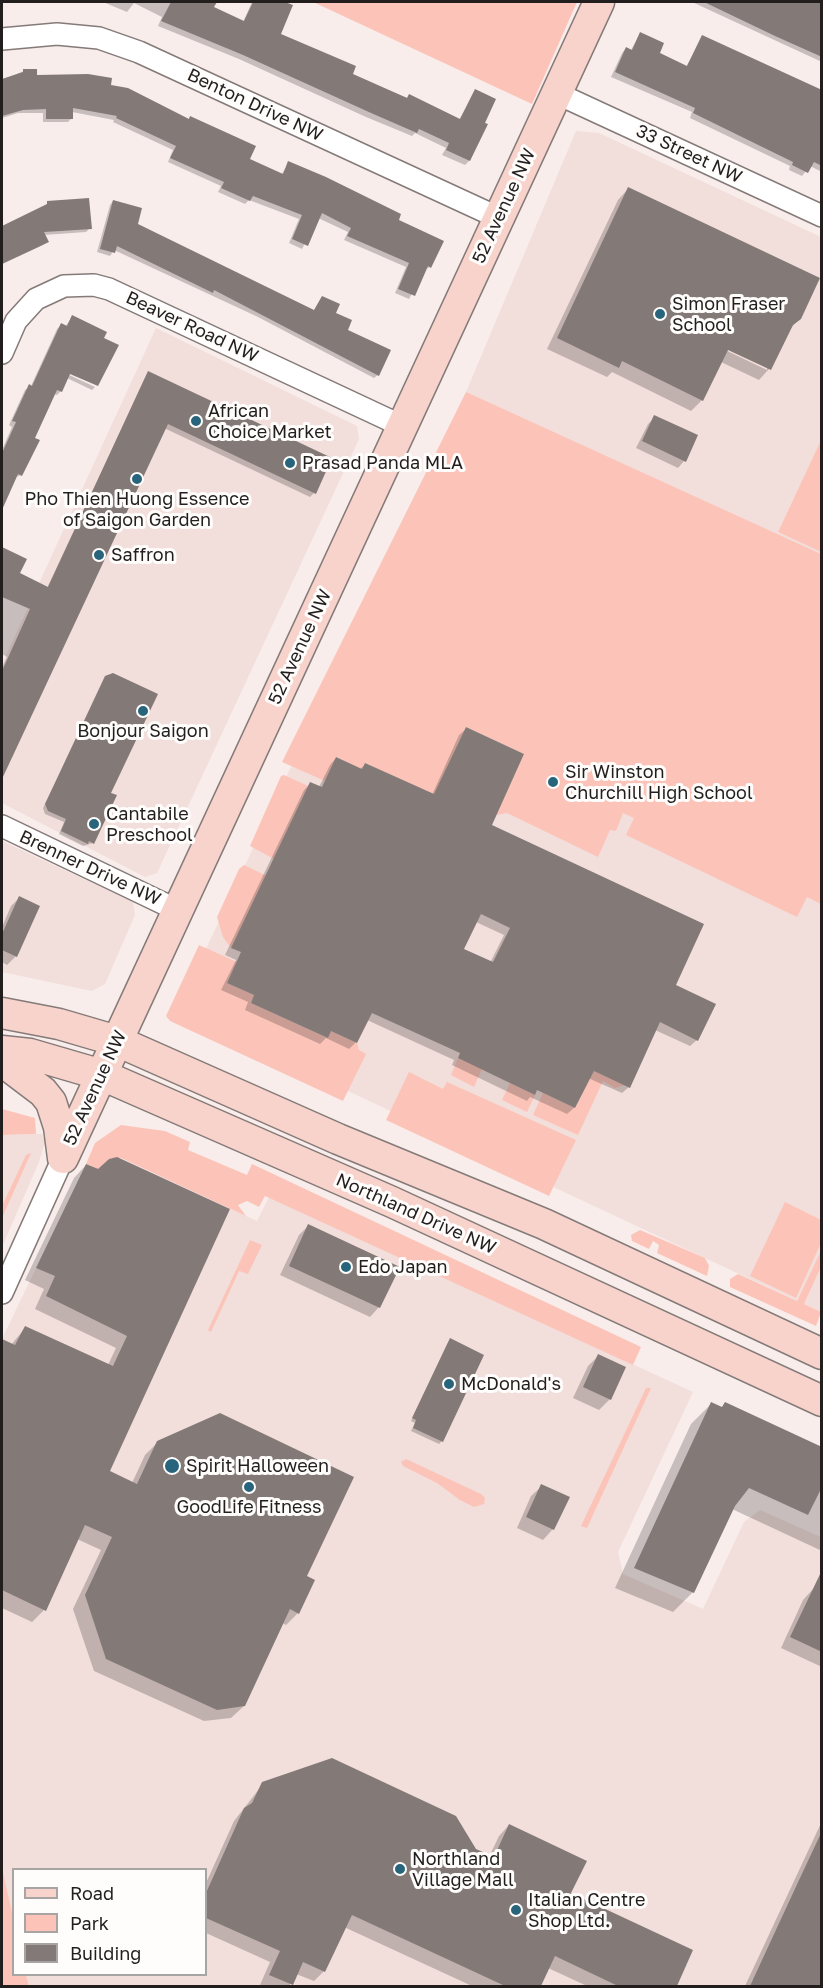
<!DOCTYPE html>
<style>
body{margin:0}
#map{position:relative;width:823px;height:1988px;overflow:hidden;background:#f8edeb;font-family:"Golos Text",sans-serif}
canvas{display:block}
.frame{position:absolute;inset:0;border:3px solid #221e1d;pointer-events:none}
.legend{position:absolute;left:12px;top:1868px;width:195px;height:108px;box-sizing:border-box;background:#fffdfc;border:2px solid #a7a4a3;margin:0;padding:8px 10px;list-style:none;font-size:18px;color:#221e1d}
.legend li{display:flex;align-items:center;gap:12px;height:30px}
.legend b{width:30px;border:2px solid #a7a4a3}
</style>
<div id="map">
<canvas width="823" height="1988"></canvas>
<div class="frame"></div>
<ul class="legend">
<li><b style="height:8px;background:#f8d3cc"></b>Road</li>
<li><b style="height:16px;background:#fcc4b9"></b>Park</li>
<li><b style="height:16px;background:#837a78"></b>Building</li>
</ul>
</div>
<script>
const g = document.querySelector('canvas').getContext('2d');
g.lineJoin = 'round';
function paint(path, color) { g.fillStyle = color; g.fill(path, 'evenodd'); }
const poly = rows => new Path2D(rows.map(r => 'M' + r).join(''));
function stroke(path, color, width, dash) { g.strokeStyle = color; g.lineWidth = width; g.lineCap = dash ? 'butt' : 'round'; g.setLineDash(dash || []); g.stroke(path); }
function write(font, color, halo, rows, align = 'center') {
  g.font = font + ' "Golos Text",sans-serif'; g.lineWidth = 6; g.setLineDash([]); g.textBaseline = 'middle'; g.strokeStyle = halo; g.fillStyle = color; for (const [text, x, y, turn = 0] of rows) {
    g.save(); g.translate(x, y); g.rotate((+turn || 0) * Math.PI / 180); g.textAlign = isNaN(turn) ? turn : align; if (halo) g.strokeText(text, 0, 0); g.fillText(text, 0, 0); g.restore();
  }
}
const built = poly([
 [576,131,599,133,821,237,821,440,778,532,822,552,822,1251,797,1301,177,1011,466,392],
 [156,328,357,426,359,439,157,873,145,877,2,803,2,664],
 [2,841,133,902,135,915,105,984,92,991,2,972],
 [42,1134,45,1142,39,1162,2,1247,2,1135],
 [117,1157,257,1221,269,1197,693,1392,618,1552,623,1574,703,1609,744,1522,760,1510,821,1537,821,1986,29,1986,26,1975,206,1974,206,1870,14,1870,13,1917,2,1867,2,1339,86,1164,98,1170,105,1161],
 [821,1267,821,1312,804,1304]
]);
const green = poly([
 [313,2,577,2,532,104],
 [466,392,821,554,821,904,807,897,797,917,626,835,634,818,623,813,616,831,610,830,598,857,507,813,496,815,524,754,466,727,438,786,444,799,365,763,362,769,336,757,325,781,282,762],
 [821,440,822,552,821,552,778,532],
 [284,775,308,786,274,859,250,846,281,776],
 [244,865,267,876,231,948,223,937,217,917,239,869],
 [199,945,237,962,227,983,254,995,251,1003,328,1038,331,1031,357,1043,359,1050,366,1054,343,1101,170,1021,166,1016],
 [458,1058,482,1069,474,1087,451,1075],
 [594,1071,625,1085,615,1088,603,1081,578,1135,533,1115,543,1093,575,1108],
 [409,1072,443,1089,447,1082,576,1140,549,1196,386,1120],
 [510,1083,535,1095,527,1112,502,1100],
 [2,1109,35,1118,36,1134,2,1135],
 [121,1125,165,1131,190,1142,188,1150,247,1175,252,1164,641,1347,633,1365,265,1196,259,1207,247,1201,238,1205,246,1216,121,1158,109,1159,98,1170,86,1164,95,1143],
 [31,1153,2,1218,2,1206,26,1155],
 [785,1202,821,1220,821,1243,796,1298,750,1276],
 [640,1230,705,1258,709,1266,707,1276,657,1253,659,1245,653,1241,649,1249,632,1241,631,1235],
 [250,1240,262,1245,248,1274,239,1271,211,1332,208,1330],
 [821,1251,821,1267,804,1304,821,1312,816,1326,730,1287,730,1279,738,1274,797,1301],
 [646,1388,651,1388,587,1528,581,1526],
 [406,1459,481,1494,485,1498,484,1504,474,1507,460,1500,437,1483,403,1466,401,1462],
 [2,1867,13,1917,14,1974,26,1975,29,1986,2,1986]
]);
const shadow = poly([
 [103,2,213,2,212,7,243,22,252,2,281,2,291,6,279,35,351,74,459,120,476,91,494,100,469,161,465,165,442,155,446,148,415,133,412,136,366,117,239,59,158,26,162,17,134,3,127,12],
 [692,2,822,2,822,62],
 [640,34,658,54,686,67,703,37,822,92,822,172,810,166,802,176,789,170,790,166,690,118,692,112,611,77,622,53,626,48,631,50],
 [24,71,36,77,109,86,188,120,190,117,248,159,281,175,289,163,397,221,430,267,424,270,409,299,395,293,406,267,344,240,348,232,318,218,302,249,289,243,299,219,249,200,245,204,218,192,221,186,168,162,173,150,113,122,114,120,72,112,72,118,68,122,43,122,43,113,18,113,2,118,2,80],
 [628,189,800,318,789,330,769,369,759,380,721,362,702,400,691,411,612,372,607,377,547,349,618,200],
 [722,345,767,367,767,370,721,348],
 [113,201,136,225,313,311,334,313,378,375,374,378,258,317,114,250,110,256,97,252,110,205],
 [48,203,90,228,86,232,44,235,47,241,43,245,2,264,2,227,44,207],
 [72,317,63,372,95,387,92,390,67,378,61,391,57,395,54,394,33,439,21,475,14,478,2,506,2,450,12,427,9,425,25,390,31,386,57,329,61,325,65,327],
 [148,373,314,493,310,497,164,428,2,776,2,668,7,657,2,654,2,549,25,559,18,574,47,588],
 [655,417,684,461,678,468,636,448,648,424],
 [106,678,109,793,93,843,83,846,59,834,64,822,45,814,43,808],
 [466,729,490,825,674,986,697,1040,690,1046,655,1030,629,1087,622,1093,588,1078,574,1108,567,1114,530,1097,527,1101,452,1065,454,1060,367,1020,356,1042,349,1049,326,1038,320,1044,245,1010,248,1002,221,990,236,960,225,955,304,790,311,783,319,787,330,765,336,758,360,769,365,765,432,795,459,735],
 [476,922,504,935,490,963,462,950],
 [19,898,16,956,7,965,2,962,2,927,11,906],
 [86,1165,228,1210,108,1472,132,1483,145,1455,158,1442,305,1577,298,1613,286,1625,282,1623,244,1706,231,1718,204,1721,94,1671,73,1609,101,1550,77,1539,44,1610,32,1622,2,1608,2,1341,11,1345,25,1328,108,1365,116,1348,35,1309,44,1289,25,1280,74,1178],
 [308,1226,379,1307,370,1317,280,1275,299,1235],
 [448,1343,442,1441,439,1444,411,1431,415,1423,411,1421],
 [598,1356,610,1399,599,1410,573,1398,588,1366],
 [711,1404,721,1408,725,1404,822,1448,822,1551,732,1509,693,1592,673,1612,615,1588,691,1424],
 [542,1486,553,1529,543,1540,517,1528,531,1496],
 [813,1589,822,1593,822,1667,781,1648,803,1600],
 [263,1784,475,1850,489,1857,499,1836,509,1825,569,1894,691,1951,676,1986,587,1986,548,1968,539,1986,472,1986,344,1927,324,1971,314,1981,296,1974,289,1986,260,1985,270,1962,206,1933,206,1883,234,1821],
 [822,1821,822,1986,745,1986]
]);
const building = poly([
 [171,2,217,2,214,7,244,21,253,2,285,2,293,5,281,34,356,66,353,74,407,98,409,94,460,119,475,89,496,99,485,123,488,124,470,161,446,150,449,143,419,129,417,133,371,113,243,55,161,21],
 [704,2,822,2,822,57,775,36],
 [640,32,664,43,660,53,687,66,702,35,822,90,822,166,814,162,808,173,792,165,793,162,693,113,695,108,615,72,626,47,632,50],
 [23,69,37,69,37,75,88,74,112,78,111,85,128,88,189,119,190,116,256,146,250,159,283,174,288,161,326,177,401,214,399,220,444,241,431,268,428,266,415,296,398,289,409,263,347,236,351,228,322,213,308,246,292,239,302,215,253,196,250,201,221,188,224,182,170,158,176,146,116,118,117,116,73,108,73,119,46,119,46,109,23,110,2,116,2,79,23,72],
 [628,187,820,278,801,319,793,325,771,370,728,350,703,401,622,361,619,368,557,338],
 [89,198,92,229,44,232,49,242,2,264,2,226,47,204,47,201],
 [113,200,142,208,138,224,314,310,322,296,340,304,336,313,352,320,348,330,391,350,379,376,214,290,213,293,117,246,115,253,100,249],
 [72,315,107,332,104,338,119,345,98,386,70,374,62,392,57,390,35,438,40,440,22,476,18,474,2,510,2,453,16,422,12,421,29,384,32,386,61,323,67,326],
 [148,371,332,458,316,494,168,424,2,779,2,671,30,609,2,597,2,547,27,559,20,573,48,587],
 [654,415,698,435,686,462,642,441],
 [113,673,158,694,111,793,117,795,94,844,89,841,88,844,61,831,66,819,48,811,45,804,105,676],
 [466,727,524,754,492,825,704,924,676,985,716,1004,698,1041,660,1022,630,1088,594,1071,575,1108,537,1090,535,1095,458,1058,460,1053,372,1013,357,1043,331,1031,328,1038,251,1003,254,995,227,983,241,952,231,948,310,782,322,787,336,757,362,769,365,763,434,794],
 [481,914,510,928,493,962,464,949],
 [19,896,40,906,17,957,2,950,2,934],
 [117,1157,230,1209,110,1471,137,1484,157,1441,220,1413,354,1477,307,1576,315,1580,299,1614,290,1609,245,1706,217,1710,106,1659,85,1595,112,1537,85,1525,46,1611,2,1590,2,1339,15,1345,25,1326,113,1366,127,1336,46,1296,55,1276,36,1268,86,1164,98,1169,109,1159],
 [308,1224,400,1267,380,1308,289,1266],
 [450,1338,484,1355,443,1442,413,1428,416,1420,412,1418],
 [598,1354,626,1367,611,1400,583,1387],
 [711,1402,722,1407,725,1402,822,1447,822,1487,808,1515,749,1488,735,1506,694,1593,634,1568],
 [541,1484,570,1497,554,1530,526,1517],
 [822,1570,822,1652,790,1637],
 [332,1758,456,1816,476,1849,494,1857,509,1824,587,1861,571,1893,693,1950,677,1986,618,1986,555,1956,541,1986,505,1986,352,1915,325,1972,303,1962,293,1985,269,1975,280,1951,206,1918,206,1893,244,1808,252,1803,262,1782],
 [822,1831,822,1986,750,1986,800,1878]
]);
const street = poly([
 [2,39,57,34,99,38,139,52,499,218],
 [556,93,822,216],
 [2,353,16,321,36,299,64,286,94,285,109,289,402,426],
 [2,826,177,910],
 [2,1293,63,1158]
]);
const secondary = poly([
 [2,1013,59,1024,117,1041,338,1139,544,1224,822,1354],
 [2,1051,30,1054,102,1075,392,1202,822,1401],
 [2,1061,43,1092,51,1102,59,1127,63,1158],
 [63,1158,599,2]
]);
const markers = [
 [660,314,6,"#28657c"],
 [196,421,6,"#28657c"],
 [290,463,6,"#28657c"],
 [137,479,6,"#28657c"],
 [99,555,6,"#28657c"],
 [143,711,6,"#28657c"],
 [553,782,6,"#28657c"],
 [94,824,6,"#28657c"],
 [346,1267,6,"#28657c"],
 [449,1384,6,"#28657c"],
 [172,1466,8,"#28657c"],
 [249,1487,6,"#28657c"],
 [400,1869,6,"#28657c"],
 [516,1910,6,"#28657c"]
];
const streetNames = [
 ["Benton Drive NW",255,105,25],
 ["33 Street NW",689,154,25],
 ["52 Avenue NW",504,206,-65],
 ["Beaver Road NW",192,327,25],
 ["52 Avenue NW",300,647,-65],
 ["Brenner Drive NW",90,868,25],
 ["52 Avenue NW",95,1088,-65],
 ["Northland Drive NW",416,1214,24]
];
const poiNames = [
 ["Simon Fraser",672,304],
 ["School",672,325],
 ["African",208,411],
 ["Choice Market",208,432],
 ["Prasad Panda MLA",302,463],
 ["Pho Thien Huong Essence",137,499,"center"],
 ["of Saigon Garden",137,520,"center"],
 ["Saffron",111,555],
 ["Bonjour Saigon",143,731,"center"],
 ["Sir Winston",565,772],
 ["Churchill High School",565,793],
 ["Cantabile",106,814],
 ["Preschool",106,835],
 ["Edo Japan",358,1267],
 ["McDonald's",461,1384],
 ["Spirit Halloween",186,1466],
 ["GoodLife Fitness",249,1507,"center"],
 ["Northland",412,1859],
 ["Village Mall",412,1880],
 ["Italian Centre",528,1900],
 ["Shop Ltd.",528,1921]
];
paint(built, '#f2deda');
paint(green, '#fcc4b9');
paint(shadow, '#0003');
paint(building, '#837a78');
stroke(street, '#847a78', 24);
stroke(secondary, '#847a78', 33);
stroke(street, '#fff', 21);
stroke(secondary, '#f8d3cc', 30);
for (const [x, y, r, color] of markers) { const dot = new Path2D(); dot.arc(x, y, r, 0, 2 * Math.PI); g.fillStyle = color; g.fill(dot); stroke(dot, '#fffdfc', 2); }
write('18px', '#221e1d', '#fffdfc', streetNames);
write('18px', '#221e1d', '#fffdfc', poiNames, 'left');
</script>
